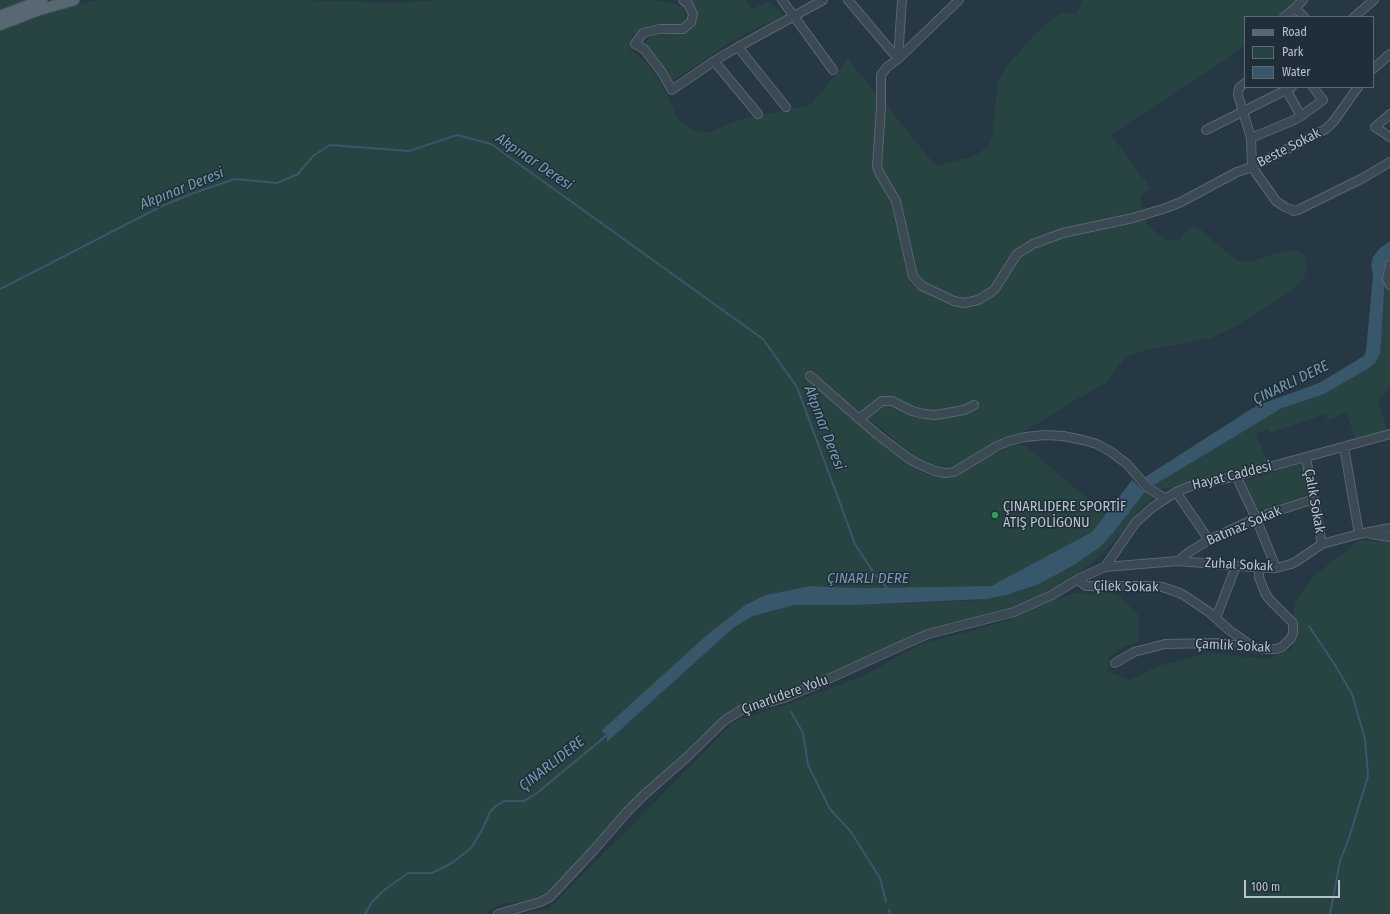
<!DOCTYPE html>
<meta charset="utf-8">
<style>
body{margin:0}
#map{position:relative;width:1390px;height:914px;overflow:hidden;background:#263843;font-family:"Fira Sans Condensed",sans-serif}
canvas{display:block}
.legend{position:absolute;left:1244px;top:16px;width:130px;height:72px;box-sizing:border-box;background:#1f2e38;border:1px solid #5c6a73;margin:0;padding:5px 7px;list-style:none;font-size:12px;color:#b7c3cc}
.legend li{display:flex;align-items:center;gap:8px;height:20px}
.legend b{width:20px;border:1px solid #5c6a73}
.scale{position:absolute;left:1244px;top:880px;width:96px;height:18px;box-sizing:border-box;border:2px solid #b7c3cc;border-top:0;padding-left:5px;font-size:12px;line-height:14px;white-space:nowrap;color:#b7c3cc;-webkit-text-stroke:3px #1f2e38;paint-order:stroke}
</style>
<div id="map">
<canvas width="1390" height="914"></canvas>
<ul class="legend">
<li><b style="height:5px;background:#586872"></b>Road</li>
<li><b style="height:11px;background:#284442"></b>Park</li>
<li><b style="height:11px;background:#39576a"></b>Water</li>
</ul>
<div class="scale">100 m</div>
</div>
<script>
const g = document.querySelector('canvas').getContext('2d');
g.lineJoin = 'round';
function paint(path, color) { g.fillStyle = color; g.fill(path, 'evenodd'); }
const poly = rows => new Path2D(rows.map(r => 'M' + r).join(''));
function stroke(path, color, width, dash) { g.strokeStyle = color; g.lineWidth = width; g.lineCap = dash ? 'butt' : 'round'; g.setLineDash(dash || []); g.stroke(path); }
function write(font, color, halo, rows, align = 'center') {
  g.font = font + ' "Fira Sans Condensed",sans-serif'; g.lineWidth = 3; g.setLineDash([]); g.textBaseline = 'middle'; g.strokeStyle = halo; g.fillStyle = color; for (const [text, x, y, turn = 0] of rows) {
    g.save(); g.translate(x, y); g.rotate((+turn || 0) * Math.PI / 180); g.textAlign = isNaN(turn) ? turn : align; if (halo) g.strokeText(text, 0, 0); g.fillText(text, 0, 0); g.restore();
  }
}
const green = poly([
 [0,0,28,0,0,11],
 [99,0,293,0,395,3,444,0,650,0,673,3,682,7,685,12,685,20,681,24,652,24,632,34,630,49,651,68,668,96,677,118,693,130,708,133,737,120,811,105,848,59,936,166,974,156,989,146,992,137,998,81,1006,67,1034,35,1060,13,1076,14,1082,0,1297,0,1277,17,1245,17,1245,44,1233,54,1111,135,1151,189,1143,193,1140,199,1147,224,1155,232,1168,240,1179,241,1186,231,1194,226,1200,229,1217,245,1239,261,1251,262,1284,251,1296,251,1305,255,1307,270,1302,281,1275,302,1234,327,1211,338,1145,350,1125,358,1116,369,1106,383,1097,387,1024,432,953,466,932,465,914,455,809,371,811,381,882,444,909,464,923,473,951,478,993,454,1016,445,1026,446,1105,514,1092,532,991,586,859,588,811,586,765,595,745,605,707,635,601,731,607,735,607,742,733,628,753,616,794,605,856,605,968,601,986,599,1007,595,1018,592,1074,565,1100,547,1112,534,1145,492,1154,498,1139,510,1123,532,1103,553,1092,563,1041,597,1015,607,928,630,809,683,773,698,737,708,718,720,636,797,549,892,529,900,501,904,485,914,437,914,433,913,431,914,0,914,0,32,24,20,60,9],
 [683,0,746,0,753,9,768,1,784,15,735,39,673,81,645,42,653,36,670,34,683,29,693,14],
 [1377,267,1390,291,1390,389,1378,399,1388,435,1357,443,1346,413,1328,420,1325,414,1270,433,1269,429,1256,433,1268,463,1168,488,1161,489,1149,482,1365,361],
 [1304,463,1308,494,1258,513,1245,481],
 [1360,540,1390,542,1390,913,1389,914,521,914,549,909,734,722,799,700,863,676,919,645,1003,622,1057,599,1077,593,1093,595,1102,592,1117,594,1140,617,1138,629,1138,642,1122,647,1109,657,1108,672,1130,680,1162,665,1209,653,1268,659,1293,648,1294,603,1314,576]
]);
const water = poly([
 [1390,241,1390,259,1386,266,1385,275,1381,342,1380,353,1375,363,1367,369,1324,394,1282,408,1154,485,1149,482,1145,477,1251,409,1261,404,1319,383,1364,356,1366,351,1373,275,1371,265,1373,257,1380,248],
 [1132,480,1145,492,1112,534,1100,547,1074,565,1039,584,1007,595,986,599,856,605,794,605,753,616,733,628,607,742,607,735,601,731,707,635,745,605,765,595,811,586,859,588,991,586,1092,532]
]);
const stream = poly([
 [0,289,162,206,194,193,235,179,277,183,298,174,313,156,330,145,409,151,457,135,491,144,763,339,797,387,855,544,874,573,888,589],
 [1309,626,1335,665,1352,694,1365,739,1368,776,1349,838,1340,861,1330,914],
 [791,712,803,733,808,765,830,809,851,832,880,878,886,902],
 [889,910,890,914],
 [365,914,372,902,383,891,408,873,432,873,452,863,471,848,482,830,490,812,496,806,504,801,524,801,537,793,607,735]
]);
const minor = poly([
 [683,0,688,4,693,14,691,22,683,29,659,29,643,33,635,44,644,49,661,71,672,90,714,61,738,47,823,0],
 [782,0,833,70],
 [848,0,898,59],
 [959,0,898,59,887,67,881,75,881,107,877,166,880,174,896,201,913,276,922,286,954,301,964,303,978,300,994,290,1017,254,1033,244,1063,233,1133,218,1166,208,1181,202,1237,172,1252,167,1276,201,1285,207,1294,211,1298,210,1363,178,1390,162],
 [1295,8,1304,17],
 [1284,17,1295,8,1303,0],
 [1354,17,1374,0],
 [738,47,786,107],
 [898,59,902,0],
 [714,61,758,114],
 [1373,69,1390,54],
 [1245,83,1239,88,1238,95,1251,138,1252,167,1326,129,1334,121,1358,87],
 [1287,91,1301,116],
 [1390,114,1375,127,1390,137],
 [1206,130,1292,87],
 [1251,138,1292,121,1301,116,1323,100,1313,87],
 [1390,265,1387,279,1390,285],
 [810,376,879,436,911,460,923,466,935,471,945,473,954,472,997,446,1009,441,1025,437,1045,435,1063,436,1083,440,1097,444,1111,452,1127,464,1148,488,1165,498],
 [859,419,882,401,892,401,912,411,924,414,936,415,964,410,974,405],
 [1344,447,1359,534],
 [1306,458,1322,544],
 [1236,476,1256,518,1276,568],
 [1176,492,1209,540],
 [1371,534,1390,537],
 [1178,561,1189,552,1209,540,1256,518,1314,499],
 [1105,567,1136,522,1153,507,1176,492,1191,486,1236,476,1390,434],
 [1078,580,1086,586,1144,586,1162,587,1174,591,1182,594,1209,612,1229,630,1252,646],
 [1216,618,1236,566],
 [1115,663,1134,652,1165,644,1216,643,1268,649,1276,649,1282,647,1291,638,1293,633,1293,623,1270,600,1265,593,1259,577,1259,567],
 [498,914,540,902,550,897,593,851,627,812,645,794,687,757,725,720,743,709,784,698,813,686,896,648,928,634,1014,612,1052,595,1080,578,1105,567,1178,561,1252,567,1276,568,1291,564,1297,561,1322,544,1359,534,1390,528]
]);
const major = poly([
 [0,16,42,0],
 [0,25,39,10,74,0]
]);
const markers = [
 [995,515,4,"#2e9e5b"]
];
const streetNames = [
 ["Beste Sokak",1289,148,-27],
 ["Hayat Caddesi",1232,476,-14],
 ["Çalık Sokak",1314,501,80],
 ["Batmaz Sokak",1244,526,-23],
 ["Zuhal Sokak",1239,565,3],
 ["Çilek Sokak",1126,587,1],
 ["Çamlık Sokak",1233,646,3],
 ["Çınarlıdere Yolu",785,695,-20]
];
const poiNames = [
 ["ÇINARLIDERE SPORTİF",1003,507],
 ["ATIŞ POLİGONU",1003,523]
];
const waterNames = [
 ["Akpınar Deresi",534,162,34],
 ["Akpınar Deresi",182,189,-22],
 ["ÇINARLI DERE",1291,383,-26],
 ["Akpınar Deresi",824,428,69],
 ["ÇINARLI DERE",868,579],
 ["ÇINARLIDERE",552,764,-38]
];
paint(green, '#284442');
paint(water, '#39576a');
stroke(stream, '#39576a', 2);
stroke(minor, '#586670', 10);
stroke(major, '#47555f', 12);
stroke(minor, '#3a4952', 8);
stroke(major, '#586872', 10);
for (const [x, y, r, color] of markers) { const dot = new Path2D(); dot.arc(x, y, r, 0, 2 * Math.PI); g.fillStyle = color; g.fill(dot); stroke(dot, '#1f2e38', 1.5); }
write('14px', '#b7c3cc', '#1f2e38', streetNames);
write('14px', '#b7c3cc', '#1f2e38', poiNames, 'left');
write('italic 15px', '#769ab0', '#1f2e38', waterNames);
</script>
